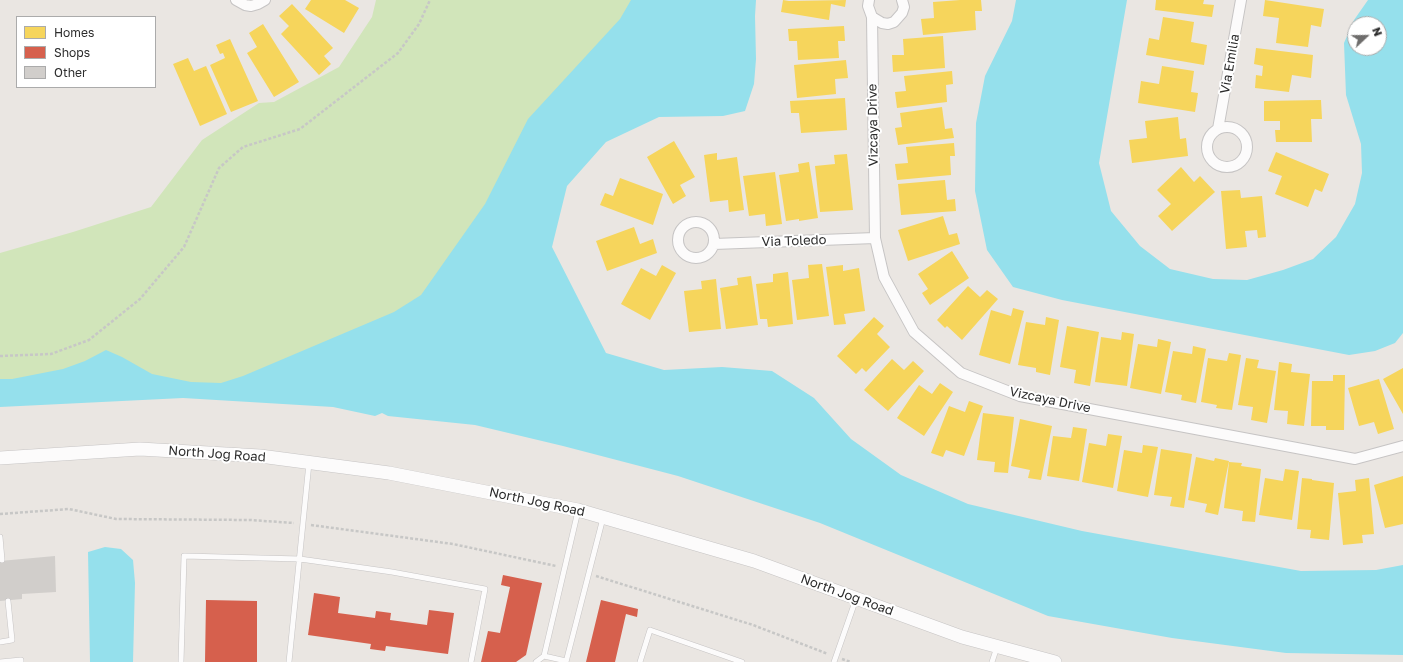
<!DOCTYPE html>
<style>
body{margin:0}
#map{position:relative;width:1403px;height:662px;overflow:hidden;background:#eae6e2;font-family:"Golos Text",sans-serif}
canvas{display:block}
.legend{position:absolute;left:16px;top:16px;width:140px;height:72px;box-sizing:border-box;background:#fff;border:1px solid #ababab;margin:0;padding:5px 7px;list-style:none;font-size:12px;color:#2c2c2c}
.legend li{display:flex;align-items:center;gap:8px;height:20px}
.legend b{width:20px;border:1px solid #ababab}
.north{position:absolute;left:1347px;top:16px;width:40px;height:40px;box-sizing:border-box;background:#fff;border:1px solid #ababab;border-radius:50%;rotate:68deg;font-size:11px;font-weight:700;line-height:16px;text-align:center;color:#2c2c2c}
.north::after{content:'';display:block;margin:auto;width:14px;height:18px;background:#6e6d6c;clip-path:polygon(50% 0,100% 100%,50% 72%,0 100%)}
</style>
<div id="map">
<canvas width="1403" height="662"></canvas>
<ul class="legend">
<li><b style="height:11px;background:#f6d55c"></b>Homes</li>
<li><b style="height:11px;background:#d6604d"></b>Shops</li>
<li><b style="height:11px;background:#d1cecb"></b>Other</li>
</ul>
<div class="north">N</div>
</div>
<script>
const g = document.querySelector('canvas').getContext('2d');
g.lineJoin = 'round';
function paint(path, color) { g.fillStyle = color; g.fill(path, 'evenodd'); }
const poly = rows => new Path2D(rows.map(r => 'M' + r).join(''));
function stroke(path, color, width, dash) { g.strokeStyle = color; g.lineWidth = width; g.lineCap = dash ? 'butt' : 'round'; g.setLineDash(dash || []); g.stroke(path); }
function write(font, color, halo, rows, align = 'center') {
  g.font = font + ' "Golos Text",sans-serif'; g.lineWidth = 4; g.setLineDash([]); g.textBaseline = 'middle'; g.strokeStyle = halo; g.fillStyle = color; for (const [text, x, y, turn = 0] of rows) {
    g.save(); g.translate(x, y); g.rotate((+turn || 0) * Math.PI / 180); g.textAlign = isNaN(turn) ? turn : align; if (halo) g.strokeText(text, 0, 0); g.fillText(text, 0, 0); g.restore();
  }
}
const green = poly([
 [376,0,654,0,434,313,256,388,0,391,0,253,73,232,151,207,202,140,259,103,274,102,339,67,372,17]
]);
const water = poly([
 [631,0,756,0,755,16,756,59,754,84,745,111,723,116,659,117,606,142,567,186,552,247,606,353,664,370,722,367,772,371,814,398,851,439,901,475,968,504,1082,531,1301,571,1376,570,1403,565,1403,655,1286,653,1172,638,1048,616,820,523,678,476,563,446,475,425,388,416,382,413,375,416,333,407,183,398,0,407,0,379,12,379,63,369,85,361,106,350,122,357,152,374,191,382,221,383,243,376,394,312,421,295,485,204,528,119,620,19],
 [1016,0,1127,0,1099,163,1111,211,1140,246,1170,269,1213,279,1247,280,1283,270,1313,259,1336,237,1355,204,1362,173,1361,144,1346,95,1344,43,1354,20,1368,0,1403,0,1403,333,1395,343,1375,351,1349,355,1062,300,1013,287,987,250,975,191,976,123,985,76,1012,21],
 [1355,24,1379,24,1379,48,1355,48],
 [105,547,121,549,133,560,135,583,133,662,90,662,88,552]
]);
const homes = poly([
 [311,0,345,0,359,8,344,33,305,9],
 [783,0,789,1,846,0,845,7,831,4,829,20,781,12],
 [960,0,981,0,982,11,975,11,976,30,923,35,921,19,934,18,933,2],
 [1156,0,1204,0,1203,4,1214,5,1212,17,1155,10],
 [1265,0,1324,9,1321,27,1311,25,1308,47,1276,43,1279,18,1263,16],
 [292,4,333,48,324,56,331,64,319,75,281,34,289,26,279,16],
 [1163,17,1194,22,1191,42,1207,45,1204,65,1146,55,1149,38,1159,40],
 [263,24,299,82,274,97,247,53,257,47,249,33],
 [844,26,845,41,838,41,839,58,798,60,797,41,789,41,788,29],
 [943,36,945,68,893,72,892,55,904,55,903,39],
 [230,39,258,101,231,112,210,65,225,58,223,53,220,54,216,45],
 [1256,48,1313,55,1311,78,1292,75,1289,92,1255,88,1256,75,1262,76,1263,66,1254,64],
 [188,58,194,71,206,66,227,114,200,126,173,64],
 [846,60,848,78,835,79,836,94,797,98,794,65],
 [1162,66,1194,71,1191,92,1198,93,1195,112,1138,103,1141,81,1159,84],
 [952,71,953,84,946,85,947,102,897,108,895,92,906,91,904,76],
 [845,98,847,130,801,133,799,113,791,113,790,101],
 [1321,100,1322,119,1311,119,1312,142,1276,142,1275,130,1280,130,1280,121,1264,121,1264,101],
 [942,107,945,129,952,128,954,138,898,145,895,128,902,127,900,113],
 [1178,117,1180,139,1186,138,1188,156,1132,163,1129,140,1147,138,1145,121],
 [674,141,695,177,680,185,686,196,673,204,647,157],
 [954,143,955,156,950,156,951,175,897,180,895,164,908,163,906,147],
 [1276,152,1329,174,1322,192,1315,189,1308,207,1275,194,1282,176,1268,171],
 [717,153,717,160,737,157,744,210,729,212,728,200,710,202,704,155],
 [847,154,853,210,820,212,815,166,835,164,834,155],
 [809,162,818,218,799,221,799,219,786,221,779,175,799,172,798,164],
 [1181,167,1194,182,1200,176,1215,192,1172,231,1158,216,1171,204,1157,190],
 [775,172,782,224,766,226,765,214,749,216,743,176],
 [620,178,663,194,653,225,600,205,605,193,613,196],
 [945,180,947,200,955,199,956,211,901,215,898,184],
 [1240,190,1241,198,1262,196,1266,237,1258,238,1257,230,1245,231,1247,247,1226,249,1221,191],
 [943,216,949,235,957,233,960,244,908,261,898,230],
 [634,227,640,244,653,239,657,253,607,271,596,241],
 [952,251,969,278,930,305,922,293,928,289,918,274],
 [822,264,829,316,797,320,792,280,809,278,808,265],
 [662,265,676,273,650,320,621,304,641,268,656,276],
 [843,265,843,271,859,268,865,311,844,314,846,324,834,325,826,267],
 [788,272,793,324,768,327,767,319,760,319,756,284,773,282,773,274],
 [751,276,758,325,726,329,720,288,738,285,737,278],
 [716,279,721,329,689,332,684,291,702,289,701,281],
 [968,286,980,297,987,290,998,299,962,340,947,326,945,328,937,320],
 [1013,308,1024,311,1010,364,979,355,991,310,1011,316],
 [874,317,884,326,877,334,890,347,866,372,862,368,856,374,837,356],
 [1046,317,1059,320,1050,375,1036,372,1036,368,1018,365,1026,322,1045,325],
 [1067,326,1099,332,1090,386,1074,383,1076,370,1060,367],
 [1122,332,1134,334,1127,386,1095,382,1101,337,1121,340],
 [1158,339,1171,342,1161,394,1130,388,1138,344,1157,347],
 [1193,346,1206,349,1196,403,1181,400,1182,395,1165,392,1173,351,1192,354],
 [1229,353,1241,355,1232,410,1216,408,1217,405,1201,402,1208,358,1227,361],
 [1246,358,1259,360,1257,368,1276,371,1267,423,1251,420,1253,407,1238,405],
 [892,359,904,370,913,361,924,371,888,411,864,390],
 [1279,362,1292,364,1291,372,1310,374,1304,426,1287,424,1288,411,1274,410],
 [1403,368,1403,414,1383,379],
 [1333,375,1345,375,1344,430,1326,430,1326,426,1311,426,1312,381,1333,381],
 [1379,379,1394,429,1378,434,1374,422,1359,426,1348,388],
 [940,383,953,392,924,436,897,418,919,385,932,394],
 [969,401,983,406,964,456,946,450,943,457,931,453,949,406,965,412],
 [983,413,1014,417,1008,473,994,472,995,462,977,460],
 [1020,419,1052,426,1041,480,1028,478,1030,470,1011,466],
 [1073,427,1087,429,1079,481,1047,476,1053,436,1071,438],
 [1108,434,1122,436,1113,488,1082,482,1089,443,1106,446],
 [1143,445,1158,447,1148,497,1117,491,1124,450,1142,453],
 [1161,449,1192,454,1184,508,1170,506,1172,497,1154,495],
 [1196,457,1214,461,1215,458,1229,461,1218,515,1205,512,1207,504,1188,500],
 [1229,462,1242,463,1241,466,1261,469,1255,522,1242,521,1243,511,1224,508],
 [1285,469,1299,471,1292,520,1259,515,1265,478,1283,481],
 [1403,476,1403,524,1385,528,1374,485],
 [1302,478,1312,479,1312,480,1334,483,1329,540,1310,538,1311,530,1297,529],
 [1369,478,1374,534,1362,535,1363,543,1343,545,1338,493,1356,491,1355,480]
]);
const shops = poly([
 [503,575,542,583,526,655,516,662,481,662,488,631,500,633,510,587,501,585],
 [314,593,340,597,338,613,375,618,376,611,391,613,390,620,427,625,429,610,454,613,448,654,386,646,385,651,370,649,371,644,308,635],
 [206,600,257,601,257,662,205,662],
 [601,600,638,609,637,617,626,614,615,662,586,662]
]);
const building = poly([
 [55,556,56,592,22,594,22,599,0,601,0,561]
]);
const path = poly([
 [0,356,51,354,89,340,140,299,184,247,219,168,243,147,300,129,398,53,419,24,430,0],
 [0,514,69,509,116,519,250,520,294,523],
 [311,525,453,544,556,566],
 [596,576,753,625,828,654],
 [842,659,851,662]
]);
const service = poly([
 [0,537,2,560],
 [0,642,12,640,8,601],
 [544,656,566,661],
 [0,662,21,660,21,662],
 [181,662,184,556,300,559,392,572,485,589,471,662],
 [289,662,309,463],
 [536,662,544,656,578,511],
 [566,662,603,518],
 [640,662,650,630,742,662],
 [834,662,856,599],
 [992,662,997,647]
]);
const minor = poly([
 [236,0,245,5,251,6,258,4,265,0],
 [869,0,868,6,872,17,882,23,888,24,894,22,902,13,904,7,902,0],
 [872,17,875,238,884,277,914,332,961,373,1020,396,1355,459,1403,446],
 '1207 147a20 20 0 1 1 40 0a20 20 0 1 1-40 0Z',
 [1218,129,1241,0],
 '678 240a18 18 0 1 1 36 0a18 18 0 1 1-36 0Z',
 [714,244,875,238]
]);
const tertiary = poly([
 [0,458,140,449,260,456,389,473,578,510,754,561,962,637,1055,662]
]);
const streetNames = [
 ["Via Emilia",1230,64,-80],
 ["Vizcaya Drive",873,125,-91],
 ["Via Toledo",794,241,-2],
 ["Vizcaya Drive",1050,400,12],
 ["North Jog Road",217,454,4],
 ["North Jog Road",537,502,12],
 ["North Jog Road",847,595,20]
];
paint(green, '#d1e5ba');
paint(water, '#95e0ec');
paint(homes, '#f6d55c');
paint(shops, '#d6604d');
paint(building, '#d1cecb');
stroke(service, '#c6c4c4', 6);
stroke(minor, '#c6c4c4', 12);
stroke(tertiary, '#c6c4c4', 14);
stroke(path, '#c7c7c6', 2.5, [3, 2]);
stroke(service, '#fcfbfb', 5);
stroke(minor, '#fcfbfb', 10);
stroke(tertiary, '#fcfbfb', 13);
write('13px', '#2c2c2c', '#fff', streetNames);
</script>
